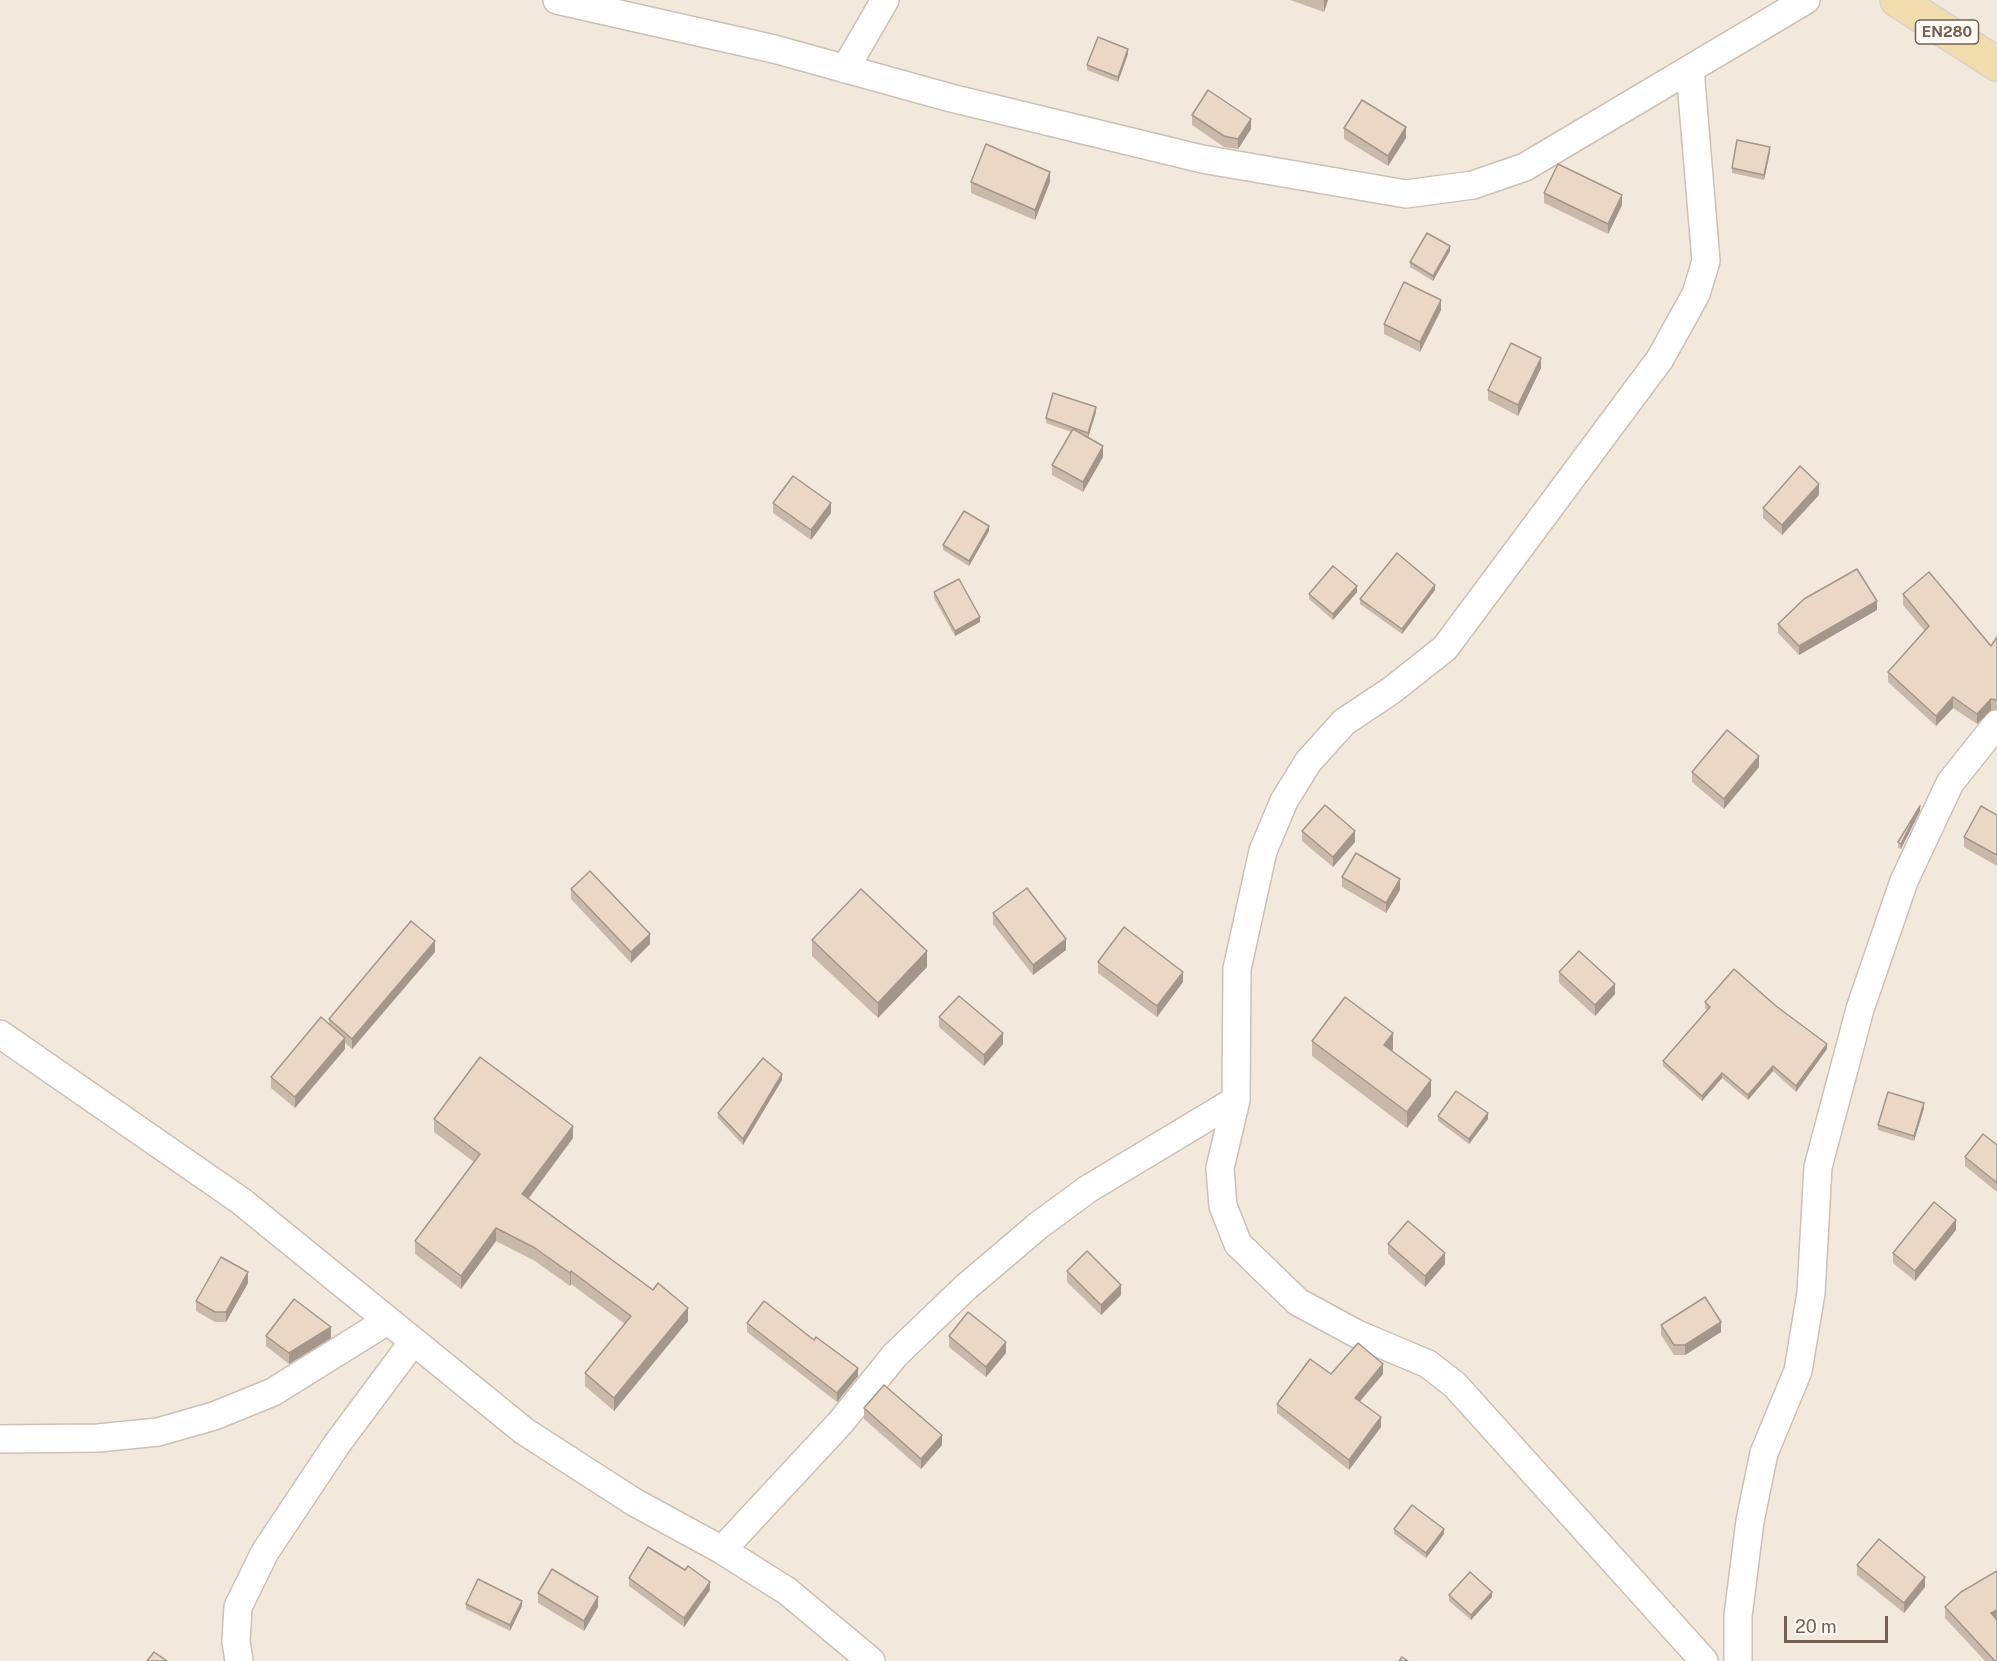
<!DOCTYPE html>
<style>
body{margin:0}
#map{position:relative;width:1997px;height:1661px;overflow:hidden;background:#fbf6ed;font-family:"Public Sans",sans-serif}
canvas{display:block}
.scale{position:absolute;left:1784px;top:1616px;width:104px;height:27px;box-sizing:border-box;border:3px solid #746052;border-top:0;padding-left:8px;font-size:18px;line-height:21px;white-space:nowrap;color:#746052;-webkit-text-stroke:4px #fefaf4;paint-order:stroke}
</style>
<div id="map">
<canvas width="1997" height="1661"></canvas>
<div class="scale">20 m</div>
</div>
<script>
const g = document.querySelector('canvas').getContext('2d');
g.lineJoin = 'round';
function paint(path, color) { g.fillStyle = color; g.fill(path, 'evenodd'); }
const poly = rows => new Path2D(rows.map(r => 'M' + r).join(''));
function stroke(path, color, width, dash) { g.strokeStyle = color; g.lineWidth = width; g.lineCap = dash ? 'butt' : 'round'; g.setLineDash(dash || []); g.stroke(path); }
function write(font, color, halo, rows, align = 'center') {
  g.font = font + ' "Public Sans",sans-serif'; g.lineWidth = 4.5; g.setLineDash([]); g.textBaseline = 'middle'; g.strokeStyle = halo; g.fillStyle = color; for (const [text, x, y, turn = 0] of rows) {
    g.save(); g.translate(x, y); g.rotate((+turn || 0) * Math.PI / 180); g.textAlign = isNaN(turn) ? turn : align; if (halo) g.strokeText(text, 0, 0); g.fillText(text, 0, 0); g.restore();
  }
}
const residential = poly([
 [0,0,1997,0,1997,1661,0,1661]
]);
const minor = poly([
 [557,0,774,49,951,98,1202,159,1406,194,1473,185,1525,167,1806,0],
 [845,69,885,0],
 [1690,69,1706,261,1696,294,1660,359,1445,648,1392,690,1344,722,1308,762,1284,801,1263,851,1237,969,1236,1100,1220,1168,1223,1206,1238,1244,1298,1302,1357,1334,1428,1364,1455,1385,1704,1661],
 [0,1034,241,1201,524,1431,634,1502,722,1550,787,1591,871,1661],
 [0,1439,98,1438,158,1432,214,1416,273,1392,387,1321],
 [722,1550,841,1422,895,1355,966,1287,1039,1225,1088,1189,1236,1100],
 [239,1661,236,1641,238,1607,265,1552,337,1444,413,1342],
 [1738,1661,1738,1616,1750,1521,1764,1453,1798,1371,1811,1293,1818,1167,1860,1009,1904,881,1950,783,1997,724]
]);
const primary = poly([
 [1897,0,1997,64]
]);
const wall = poly([
 [1290,0,1328,0,1324,12],
 [1128,54,1118,82,1087,70,1087,65],
 [1192,115,1251,129,1238,149,1224,147,1192,125],
 [1344,128,1406,138,1388,166,1344,139],
 [1770,152,1764,180,1732,173,1732,168],
 [971,182,1050,182,1035,220,971,193],
 [1544,193,1622,205,1608,234,1544,203],
 [1450,251,1433,281,1410,267,1410,262],
 [1441,310,1420,352,1384,334,1384,324],
 [1541,368,1518,416,1488,400,1488,390],
 [1096,412,1088,438,1103,457,1083,492,1052,475,1052,465,1071,432,1046,423,1046,418],
 [1819,495,1782,535,1763,518,1763,508],
 [773,503,831,513,811,540,773,513],
 [989,531,969,566,943,550,943,545],
 [1435,590,1402,634,1360,604,1360,599],
 [934,592,980,622,955,636,934,598],
 [1357,592,1333,620,1309,599,1309,594],
 [1903,594,1991,646,1997,637,1997,710,1991,710,1977,724,1953,708,1936,726,1888,682,1888,672,1925,631,1903,605],
 [1877,610,1799,655,1778,633,1778,624],
 [1759,767,1724,809,1692,782,1692,772],
 [1920,811,1901,849,1898,848,1898,842],
 [1997,815,1997,866,1964,847,1964,837],
 [1302,831,1355,842,1333,867,1302,841],
 [1342,877,1400,890,1386,913,1342,887],
 [571,889,650,944,631,963,571,899],
 [993,913,1066,950,1033,975,993,924],
 [812,940,927,967,878,1018,812,956],
 [435,952,352,1049,345,1043,345,1049,295,1108,271,1088,271,1077,329,1024,329,1019],
 [1098,962,1183,982,1157,1017,1098,973],
 [1559,972,1615,994,1595,1016,1559,983],
 [1705,1002,1776,1006,1827,1049,1796,1092,1773,1071,1748,1100,1722,1078,1702,1101,1663,1066,1663,1061,1707,1010,1705,1008],
 [939,1017,1003,1044,984,1066,939,1027],
 [1312,1041,1393,1049,1392,1051,1431,1096,1407,1128,1312,1056],
 [782,1080,743,1145,718,1118,718,1113],
 [1924,1108,1914,1141,1878,1130,1878,1125],
 [1438,1116,1488,1119,1469,1144,1438,1121],
 [434,1119,573,1138,529,1198,653,1290,688,1321,614,1411,585,1386,585,1373,625,1324,571,1284,570,1286,535,1261,496,1241,461,1289,415,1254,415,1241,474,1162,434,1132],
 [1997,1145,1997,1192,1965,1166,1965,1157],
 [1956,1230,1915,1281,1893,1263,1893,1253],
 [1388,1244,1445,1264,1425,1287,1388,1254],
 [1067,1271,1121,1295,1101,1315,1067,1282],
 [248,1283,226,1322,215,1322,196,1311,196,1301],
 [747,1323,814,1340,858,1376,837,1402,747,1332],
 [1661,1325,1721,1332,1685,1355,1674,1355,1661,1335],
 [266,1336,331,1338,289,1364,266,1346],
 [949,1336,1006,1353,986,1377,949,1347],
 [1331,1374,1383,1374,1360,1401,1381,1427,1349,1470,1277,1413,1277,1404],
 [864,1408,942,1445,921,1469,864,1419],
 [1394,1529,1444,1534,1426,1558,1394,1534],
 [1857,1565,1925,1587,1904,1613,1857,1575],
 [685,1570,710,1590,684,1627,629,1586,629,1578],
 [538,1593,598,1607,584,1631,538,1603],
 [1449,1595,1492,1597,1471,1620,1449,1601],
 [466,1604,522,1606,510,1631,466,1609],
 [1945,1607,1997,1661,1985,1661,1945,1618]
]);
const shadedWall = poly([
 [1324,0,1328,0,1324,12],
 [1128,49,1128,54,1118,82,1118,77],
 [1251,119,1251,129,1238,149,1238,139],
 [1406,127,1406,138,1388,166,1388,156],
 [1770,147,1770,152,1764,180,1764,175],
 [1050,172,1050,182,1035,220,1035,210],
 [1622,195,1622,205,1608,234,1608,224],
 [1450,246,1450,251,1433,281,1433,276],
 [1441,300,1441,310,1420,352,1420,342],
 [1541,358,1541,368,1518,416,1518,405],
 [1096,407,1096,412,1088,438,1088,433],
 [1103,446,1103,457,1083,492,1083,482],
 [1819,484,1819,495,1782,535,1782,525],
 [831,503,831,513,811,540,811,530],
 [989,526,989,531,969,566,969,561],
 [1435,585,1435,590,1402,634,1402,629],
 [1357,586,1357,592,1333,620,1333,614],
 [1877,601,1877,610,1799,655,1799,646],
 [980,617,980,622,955,636,955,631],
 [1953,697,1953,708,1936,726,1936,716],
 [1991,699,1991,710,1977,724,1977,714],
 [1759,756,1759,767,1724,809,1724,799],
 [1920,806,1920,811,1901,849,1901,844],
 [1355,831,1355,842,1333,867,1333,857],
 [1400,879,1400,890,1386,913,1386,903],
 [650,934,650,944,631,963,631,952],
 [1066,939,1066,950,1033,975,1033,965],
 [435,941,435,952,352,1049,352,1039],
 [927,951,927,967,878,1018,878,1003],
 [1183,972,1183,982,1157,1017,1157,1006],
 [1615,984,1615,994,1595,1016,1595,1005],
 [1003,1033,1003,1044,984,1066,984,1055],
 [1393,1033,1393,1049,1384,1060,1384,1045],
 [345,1038,345,1049,295,1108,295,1097],
 [1827,1044,1827,1049,1796,1092,1796,1086],
 [1773,1066,1773,1071,1748,1100,1748,1095],
 [1722,1073,1722,1078,1702,1101,1702,1096],
 [782,1074,782,1080,743,1145,743,1139],
 [1431,1080,1431,1096,1407,1128,1407,1112],
 [1924,1103,1924,1108,1914,1141,1914,1136],
 [1488,1113,1488,1119,1469,1144,1469,1139],
 [573,1126,573,1138,522,1207,522,1194],
 [1956,1220,1956,1230,1915,1281,1915,1271],
 [496,1228,496,1241,461,1289,461,1276],
 [1445,1253,1445,1264,1425,1287,1425,1276],
 [571,1271,571,1284,570,1286,570,1273],
 [248,1272,248,1283,226,1322,226,1312],
 [1121,1285,1121,1295,1101,1315,1101,1305],
 [688,1308,688,1321,614,1411,614,1398],
 [1721,1322,1721,1332,1685,1355,1685,1345],
 [331,1327,331,1338,289,1364,289,1353],
 [1006,1342,1006,1353,986,1377,986,1367],
 [1383,1364,1383,1374,1355,1407,1355,1398],
 [858,1368,858,1376,837,1402,837,1393],
 [1381,1417,1381,1427,1349,1470,1349,1460],
 [942,1435,942,1445,921,1469,921,1459],
 [1444,1529,1444,1534,1426,1558,1426,1553],
 [1925,1577,1925,1587,1904,1613,1904,1603],
 [710,1582,710,1590,684,1627,684,1618],
 [1492,1592,1492,1597,1471,1620,1471,1615],
 [598,1597,598,1607,584,1631,584,1621],
 [522,1601,522,1606,510,1631,510,1625],
 [1997,1610,1997,1620,1991,1613]
]);
const building = poly([
 [1098,37,1128,49,1118,77,1087,65,1098,37],
 [1208,90,1251,119,1238,139,1224,136,1192,115,1208,90],
 [1362,100,1406,127,1388,156,1344,128,1362,100],
 [1737,140,1770,147,1764,175,1732,168,1737,140],
 [986,144,1050,172,1035,210,971,182,986,144],
 [1558,164,1622,195,1608,224,1544,193,1558,164],
 [1427,233,1450,246,1433,276,1410,262,1427,233],
 [1404,282,1441,300,1420,342,1384,324,1404,282],
 [1511,343,1541,358,1518,405,1488,390,1511,343],
 [1053,393,1096,407,1088,433,1046,418,1053,393],
 [1073,429,1103,446,1083,482,1052,465,1073,429],
 [1800,466,1819,484,1782,525,1763,508,1800,466],
 [793,476,831,503,811,530,773,503,793,476],
 [964,511,989,526,969,561,943,545,964,511],
 [1397,553,1435,585,1402,629,1360,599,1397,553],
 [1333,566,1357,586,1333,614,1309,594,1333,566],
 [1857,569,1877,601,1799,646,1778,624,1804,599,1857,569],
 [1929,572,1991,646,1997,637,1997,700,1991,699,1977,714,1953,697,1936,716,1888,672,1929,626,1903,594,1929,572],
 [959,579,980,617,955,631,934,592,959,579],
 [1727,730,1759,756,1724,799,1692,772,1727,730],
 [1325,805,1355,831,1333,857,1302,831,1325,805],
 [1920,806,1901,844,1898,842,1920,806],
 [1981,806,1997,815,1997,855,1964,837,1981,806],
 [1356,853,1400,879,1386,903,1342,877,1356,853],
 [590,871,650,934,631,952,571,889,590,871],
 [1027,888,1066,939,1033,965,993,913,1027,888],
 [861,889,927,951,878,1003,812,940,861,889],
 [411,921,435,941,352,1039,329,1019,411,921],
 [1124,927,1183,972,1157,1006,1098,962,1124,927],
 [1579,951,1615,984,1595,1005,1559,972,1579,951],
 [1734,969,1776,1006,1827,1044,1796,1086,1773,1066,1748,1095,1722,1073,1702,1096,1663,1061,1710,1007,1705,1002,1734,969],
 [959,996,1003,1033,984,1055,939,1017,959,996],
 [1345,997,1393,1033,1384,1045,1431,1080,1407,1112,1312,1041,1345,997],
 [321,1017,345,1038,295,1097,271,1077,321,1017],
 [480,1057,573,1126,522,1194,653,1290,658,1283,688,1308,614,1398,585,1373,631,1316,571,1271,570,1273,535,1248,496,1228,461,1276,415,1241,480,1154,434,1119,480,1057],
 [763,1058,782,1074,743,1139,718,1113,763,1058],
 [1456,1091,1488,1113,1469,1139,1438,1116,1456,1091],
 [1888,1092,1924,1103,1914,1136,1878,1125,1888,1092],
 [1983,1134,1997,1145,1997,1183,1965,1157,1983,1134],
 [1934,1202,1956,1220,1915,1271,1893,1253,1934,1202],
 [1408,1221,1445,1253,1425,1276,1388,1244,1408,1221],
 [1087,1251,1121,1285,1101,1305,1067,1271,1087,1251],
 [221,1257,248,1272,226,1312,215,1312,196,1301,221,1257],
 [1705,1297,1721,1322,1685,1345,1674,1345,1661,1325,1705,1297],
 [294,1299,331,1327,289,1353,266,1336,294,1299],
 [764,1301,814,1340,816,1337,858,1368,837,1393,747,1323,764,1301],
 [968,1312,1006,1342,986,1367,949,1336,968,1312],
 [1358,1343,1383,1364,1355,1398,1381,1417,1349,1460,1277,1404,1310,1359,1331,1374,1358,1343],
 [884,1385,942,1435,921,1459,864,1408,884,1385],
 [1412,1505,1444,1529,1426,1553,1394,1529,1412,1505],
 [1879,1539,1925,1577,1904,1603,1857,1565,1879,1539],
 [648,1547,685,1570,688,1566,710,1582,684,1618,629,1578,648,1547],
 [552,1569,598,1597,584,1621,538,1593,552,1569],
 [1997,1571,1997,1610,1991,1613,1997,1620,1997,1661,1995,1661,1945,1607,1961,1592,1997,1571],
 [1470,1572,1492,1592,1471,1615,1449,1595,1470,1572],
 [478,1579,522,1601,510,1625,466,1604,478,1579],
 [154,1652,167,1661,147,1661,154,1652],
 [1402,1657,1408,1661,1399,1661,1402,1657]
]);
const shields = [
 [1947,32,63]
];
const shieldNames = [
 ["EN280",1947,32]
];
paint(residential, '#f2e9dc');
stroke(minor, '#cdc0b4', 30);
stroke(primary, '#d8d2cf', 36);
stroke(minor, '#fff', 27);
stroke(primary, '#f1dcae', 33);
paint(wall, '#cab9aa');
paint(shadedWall, '#a4968b');
paint(building, '#ebd7c6');
stroke(building, '#a4968b', 1.5);
for (const [x, y, w] of shields) { const box = new Path2D(); box.roundRect(x - w / 2, y - 12, w, 24, 4.5); g.fillStyle = '#fefaf4'; g.fill(box); stroke(box, '#746052', 1.5); }
write('bold 15px', '#746052', null, shieldNames);
</script>
